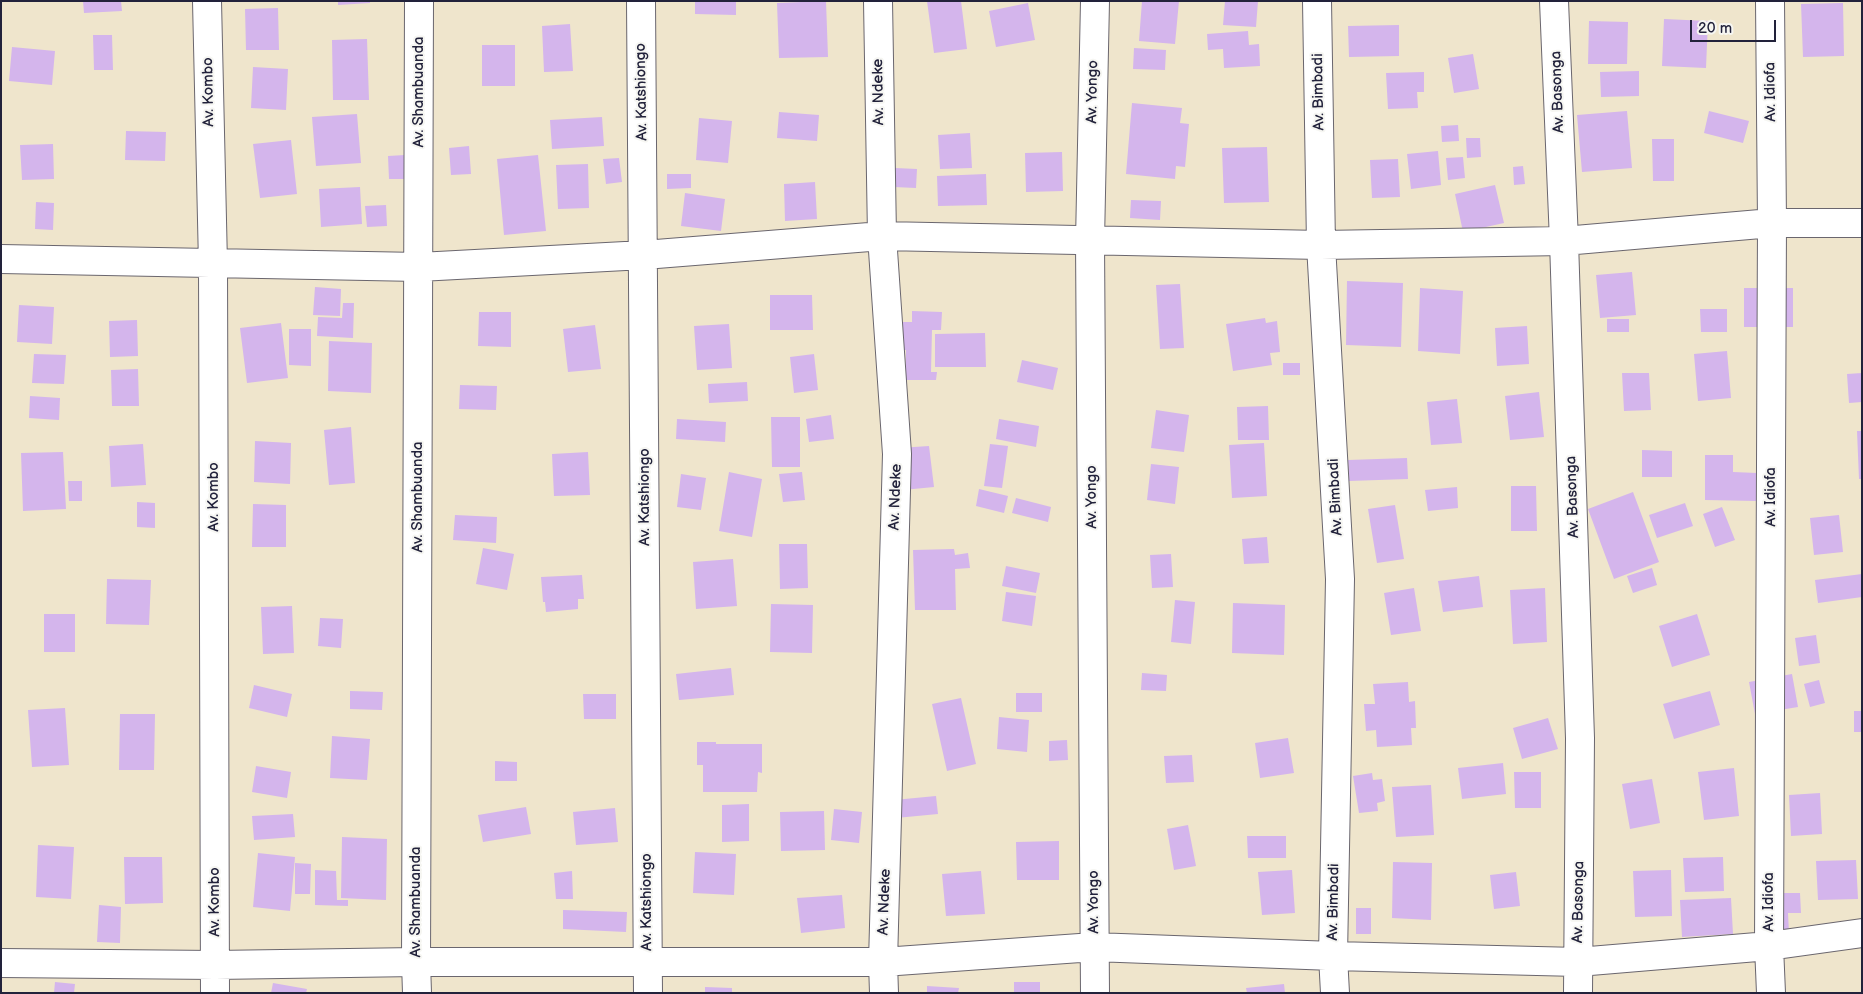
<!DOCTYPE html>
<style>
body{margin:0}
#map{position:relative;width:1863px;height:994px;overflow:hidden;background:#efe5cc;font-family:"Balsamiq Sans",sans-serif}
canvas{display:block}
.frame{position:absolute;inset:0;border:2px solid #22223b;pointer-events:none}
.scale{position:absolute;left:1690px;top:20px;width:86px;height:22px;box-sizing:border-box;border:2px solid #22223b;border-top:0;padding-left:6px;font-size:15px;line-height:18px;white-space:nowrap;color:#22223b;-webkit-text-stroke:4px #f6f6f2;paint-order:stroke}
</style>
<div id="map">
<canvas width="1863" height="994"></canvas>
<div class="frame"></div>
<div class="scale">20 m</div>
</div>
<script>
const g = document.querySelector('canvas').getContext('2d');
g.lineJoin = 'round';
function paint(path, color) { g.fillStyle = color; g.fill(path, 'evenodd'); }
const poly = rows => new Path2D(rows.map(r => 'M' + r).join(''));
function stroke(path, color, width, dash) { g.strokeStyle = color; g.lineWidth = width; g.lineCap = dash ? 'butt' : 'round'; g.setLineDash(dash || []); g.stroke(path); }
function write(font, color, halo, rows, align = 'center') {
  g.font = font + ' "Balsamiq Sans",sans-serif'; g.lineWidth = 4; g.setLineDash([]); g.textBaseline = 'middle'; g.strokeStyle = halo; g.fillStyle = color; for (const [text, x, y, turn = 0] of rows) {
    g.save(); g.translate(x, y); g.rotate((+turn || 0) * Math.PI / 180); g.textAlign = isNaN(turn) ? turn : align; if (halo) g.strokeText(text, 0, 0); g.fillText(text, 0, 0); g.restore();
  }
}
const building = poly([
 [83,1,121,1,122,11,84,13],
 [338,1,370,1,370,3,338,5],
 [695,1,736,1,736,15,695,14],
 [826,1,828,57,779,58,777,3],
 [927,1,961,1,967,49,934,53],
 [1142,1,1179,1,1175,44,1139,41],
 [1225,1,1258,1,1256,27,1223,25],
 [1028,3,1035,40,996,47,989,11],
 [1843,3,1844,56,1803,57,1801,4],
 [278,8,279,50,246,50,245,9],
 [1664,19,1708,21,1706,68,1662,66],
 [1589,21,1628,22,1627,64,1588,64],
 [570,24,573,71,544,72,542,26],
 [1399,25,1399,56,1349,57,1348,26],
 [1248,31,1249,45,1259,44,1260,66,1224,68,1223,49,1208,50,1207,34],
 [93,35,112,35,113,70,94,70],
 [367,39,369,100,333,100,332,40],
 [482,45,515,45,515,86,482,86],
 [12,47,55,51,52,85,9,81],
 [1134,48,1166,50,1165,70,1133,69],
 [1473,54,1479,89,1454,93,1448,58],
 [253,67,288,69,286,110,251,108],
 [1639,71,1639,96,1601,97,1600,72],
 [1424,72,1424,92,1417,92,1418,108,1388,109,1386,73],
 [1132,103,1182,108,1180,123,1189,124,1185,167,1176,166,1175,179,1126,174],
 [1627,111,1632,168,1582,172,1577,115],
 [1709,111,1749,121,1743,143,1704,133],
 [779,112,819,115,817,141,777,138],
 [357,114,361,163,316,166,312,117],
 [602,117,604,146,552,149,550,120],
 [699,118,732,121,728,163,696,160],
 [1458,125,1459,141,1442,142,1441,126],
 [126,131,166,132,165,161,125,160],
 [970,133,972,168,940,169,938,135],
 [1466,138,1480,138,1481,157,1467,158],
 [1652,139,1674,139,1674,181,1653,181],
 [291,140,297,194,260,198,253,144],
 [53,144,54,179,22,180,20,145],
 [469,146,471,174,451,175,449,148],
 [1267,147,1269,202,1224,203,1222,148],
 [1438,151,1441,185,1411,189,1407,154],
 [1062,152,1063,191,1026,192,1025,153],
 [405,155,406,179,389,179,388,156],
 [538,155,546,231,504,235,497,159],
 [1463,157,1465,178,1448,180,1446,158],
 [619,158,622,182,606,184,603,159],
 [1398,159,1400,197,1372,198,1370,160],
 [588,164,589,208,558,209,556,165],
 [1523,166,1525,184,1514,185,1513,167],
 [895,168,917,169,916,188,894,187],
 [667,174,691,174,691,188,667,189],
 [986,174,987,205,938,206,937,176],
 [815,182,817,219,785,221,784,184],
 [1495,185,1504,223,1463,232,1455,194],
 [360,187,362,224,321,227,319,189],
 [685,193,725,199,721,231,681,226],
 [1131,200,1161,201,1160,220,1130,218],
 [36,202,54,203,53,230,35,229],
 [386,205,387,226,367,227,365,206],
 [1632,272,1636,315,1600,318,1596,275],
 [1347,281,1403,283,1401,347,1346,345],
 [1180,284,1184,348,1160,349,1156,285],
 [315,287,341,289,340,316,313,315],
 [1420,288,1463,291,1460,354,1418,351],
 [1744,288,1793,288,1793,327,1744,327],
 [770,295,812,295,813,330,770,330],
 [343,303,354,303,353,338,317,336,318,317,342,318],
 [19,305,54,307,52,344,17,342],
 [1700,309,1727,309,1727,332,1701,332],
 [912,311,942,312,941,330,932,330,931,372,937,372,936,380,905,380,906,350,896,350,896,322,912,322],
 [479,312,511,312,511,347,478,346],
 [1265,318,1266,323,1277,321,1280,352,1270,353,1272,365,1233,371,1226,324],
 [1607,319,1629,319,1629,332,1607,332],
 [137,320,138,356,110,357,109,321],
 [281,323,288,378,247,383,240,328],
 [729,324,732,368,697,370,694,326],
 [595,325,601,369,568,372,563,329],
 [1527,326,1529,364,1497,366,1495,328],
 [289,329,311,329,311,366,289,365],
 [985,333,986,367,935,367,935,334],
 [329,341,372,343,371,393,328,391],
 [1727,351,1731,398,1698,401,1694,354],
 [34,354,66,355,64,384,32,383],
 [814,354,818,390,794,393,790,357],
 [1022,360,1058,368,1053,390,1017,382],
 [1283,363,1300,363,1300,375,1283,375],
 [138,369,139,406,112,406,111,370],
 [1622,373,1649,373,1651,410,1624,411],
 [1862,373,1862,402,1849,403,1847,374],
 [747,382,748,401,709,403,708,384],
 [460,385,497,386,496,410,459,409],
 [1539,392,1544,437,1510,440,1505,396],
 [30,396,60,398,59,420,29,418],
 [1457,399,1462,443,1431,445,1427,402],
 [1268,406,1269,440,1238,440,1237,407],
 [1156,410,1189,415,1184,452,1151,448],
 [831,415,834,439,809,442,806,419],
 [771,417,800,417,800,467,772,467],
 [677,419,726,422,725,442,676,439],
 [999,419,1039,426,1036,447,996,439],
 [351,427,355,483,329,485,324,430],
 [1857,431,1862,431,1862,479,1859,479],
 [255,441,291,443,290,484,254,482],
 [1264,443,1267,496,1232,498,1229,445],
 [143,444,146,485,111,487,109,446],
 [990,444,1008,446,1002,488,984,486],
 [929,446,934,487,903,490,899,448],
 [1642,450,1672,451,1672,477,1642,477],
 [63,452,66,509,23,511,21,453],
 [588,452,590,495,554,496,552,454],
 [1705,455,1733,455,1733,472,1757,473,1757,501,1705,500],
 [1407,458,1408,479,1349,481,1348,460],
 [1151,464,1179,467,1175,504,1147,500],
 [729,472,762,479,752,537,719,531],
 [802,472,805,500,783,502,779,474],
 [681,474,706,478,701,510,677,507],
 [68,481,82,481,82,501,69,501],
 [1511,486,1536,486,1537,531,1511,531],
 [1457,487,1458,508,1428,511,1425,490],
 [979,489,1008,496,1004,513,976,506],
 [1633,492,1659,562,1614,579,1588,509],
 [1016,498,1051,507,1048,522,1012,513],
 [137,502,155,503,155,528,137,527],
 [1685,503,1693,526,1657,538,1649,515],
 [253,504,286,505,286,547,252,547],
 [1395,505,1404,559,1377,563,1368,509],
 [1722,507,1735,540,1715,547,1703,514],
 [455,515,497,517,496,543,453,540],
 [1839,515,1843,552,1814,555,1810,518],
 [1267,537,1269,563,1244,564,1242,539],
 [779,544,807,544,808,588,780,589],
 [483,548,514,554,507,590,476,584],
 [954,549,955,555,968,553,970,568,955,569,956,610,915,610,913,550],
 [1171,554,1173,587,1152,588,1150,555],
 [733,559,737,606,696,609,693,562],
 [1006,566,1040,573,1036,593,1002,586],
 [1652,568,1657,585,1633,593,1627,576],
 [1862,574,1862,597,1818,603,1815,580],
 [582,575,584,599,578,599,578,609,546,612,545,602,543,602,541,577],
 [1479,576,1483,607,1443,612,1438,581],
 [107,579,151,580,149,625,106,624],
 [1414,588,1421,631,1391,635,1384,593],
 [1545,588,1547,642,1513,644,1510,590],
 [1006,592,1036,596,1032,626,1002,621],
 [1175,600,1195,602,1191,644,1171,642],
 [1233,603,1285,605,1284,655,1232,653],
 [771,604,813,605,812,653,770,652],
 [292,606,294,653,263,654,261,607],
 [44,614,75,614,75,652,44,652],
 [1697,614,1710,655,1672,667,1659,626],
 [320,618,343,619,341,648,318,646],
 [1816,635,1820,663,1799,666,1795,638],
 [731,668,734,695,679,700,676,674],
 [1142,673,1167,675,1166,691,1141,690],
 [1792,674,1798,707,1755,714,1749,682],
 [1819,680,1825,703,1810,707,1804,684],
 [1408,682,1409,702,1415,701,1416,728,1411,728,1412,745,1377,747,1376,730,1366,731,1364,704,1375,704,1373,684],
 [254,685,292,694,287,717,249,708],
 [350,691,383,692,382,710,350,709],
 [1710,691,1720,725,1674,739,1663,704],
 [1016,693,1042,693,1042,712,1016,712],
 [583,694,616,694,616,719,584,719],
 [961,698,976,764,947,771,932,704],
 [65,708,69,765,32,767,28,710],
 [1854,711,1862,711,1862,732,1854,732],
 [120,714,155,714,154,770,119,770],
 [999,717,1029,720,1027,752,997,749],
 [1548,718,1558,749,1522,759,1513,728],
 [332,736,370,739,367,780,330,778],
 [1288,738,1294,773,1260,778,1255,743],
 [1067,740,1068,760,1049,761,1049,741],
 [697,742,716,742,716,744,762,744,762,773,758,772,757,792,703,792,703,765,697,765],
 [1192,755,1194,782,1166,783,1164,756],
 [495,761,517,762,517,781,495,781],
 [1503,763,1506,794,1462,799,1458,768],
 [256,766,291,772,287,798,252,792],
 [1734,768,1739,816,1704,820,1698,772],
 [1514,772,1541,772,1541,808,1515,808],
 [1372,773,1373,780,1382,779,1385,801,1377,803,1378,811,1359,813,1353,776],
 [1652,779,1660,823,1630,829,1622,784],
 [1431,785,1434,835,1396,837,1392,787],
 [1820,793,1822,834,1791,836,1789,795],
 [936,796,938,814,896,818,894,800],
 [749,804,749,841,722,842,722,805],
 [526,807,531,834,483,842,478,815],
 [615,808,618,842,576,845,573,812],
 [834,809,862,812,859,843,831,840],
 [824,811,825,850,781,851,780,812],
 [293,814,295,837,254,840,252,816],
 [1188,825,1196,866,1174,870,1167,829],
 [1247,836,1286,836,1286,858,1248,858],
 [342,837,387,839,386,900,341,898],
 [1059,841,1059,880,1017,880,1016,842],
 [38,845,74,847,71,899,36,897],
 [695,852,736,854,734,895,693,893],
 [258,853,295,857,290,911,253,907],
 [124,857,162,857,163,903,125,904],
 [1723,857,1724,891,1685,892,1683,858],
 [1856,860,1858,899,1818,900,1816,861],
 [1393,862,1432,863,1431,920,1392,918],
 [295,863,311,864,310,894,295,894],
 [315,870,336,871,337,900,348,900,348,906,315,905],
 [1292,870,1295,913,1262,915,1258,872],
 [1671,870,1672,916,1635,917,1633,871],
 [572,871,573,899,556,899,554,873],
 [981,871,985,914,946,916,942,874],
 [1516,872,1520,906,1494,909,1490,875],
 [1768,893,1800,893,1801,913,1788,913,1789,933,1769,933],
 [842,895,845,928,801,933,797,898],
 [1731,898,1733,934,1682,937,1680,900],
 [99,905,121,907,120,943,97,942],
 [1356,908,1371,908,1371,934,1356,934],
 [563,910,627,912,626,932,563,929],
 [55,982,75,984,74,993,54,993],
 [1014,982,1040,982,1040,993,1014,993],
 [273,983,307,989,306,993,271,993],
 [1284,984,1285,993,1247,993,1246,988],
 [927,986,959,988,958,993,927,993],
 [705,987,732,988,732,993,705,993]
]);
const minor = poly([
 [207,1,213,264,215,993],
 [641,1,648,993],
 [878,1,882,236,897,454,883,962,884,993],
 [1317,1,1321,245,1340,579,1333,956,1335,993],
 [1554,1,1564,241,1580,738,1578,993],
 [1770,1,1772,223,1769,946,1771,993],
 [1,259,419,267,644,255,882,236,1321,245,1564,241,1772,223,1862,223],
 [1,963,215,965,416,962,883,962,1094,947,1333,956,1578,962,1769,946,1862,933],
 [417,993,416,962,419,1],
 [1095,993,1090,241,1095,1]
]);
const streetNames = [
 ["Av. Kombo",209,92,-91],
 ["Av. Shambuanda",419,92,-90],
 ["Av. Katshiongo",642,92,-91],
 ["Av. Ndeke",879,92,-91],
 ["Av. Yongo",1093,92,-89],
 ["Av. Bimbadi",1319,92,-91],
 ["Av. Basonga",1558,92,-92],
 ["Av. Idiofa",1771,92,-91],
 ["Av. Kombo",214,497,-90],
 ["Av. Shambuanda",418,497,-90],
 ["Av. Katshiongo",645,497,-90],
 ["Av. Ndeke",896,497,-88],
 ["Av. Yongo",1092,497,-90],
 ["Av. Bimbadi",1336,497,-93],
 ["Av. Basonga",1573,497,-92],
 ["Av. Idiofa",1771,497,-90],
 ["Av. Kombo",215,902,-90],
 ["Av. Shambuanda",416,902,-90],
 ["Av. Katshiongo",647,902,-90],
 ["Av. Ndeke",885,902,-88],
 ["Av. Yongo",1094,902,-90],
 ["Av. Bimbadi",1334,902,-89],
 ["Av. Basonga",1579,902,-89],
 ["Av. Idiofa",1769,902,-90]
];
paint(building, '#d4b5ec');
stroke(minor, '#6a666e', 30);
stroke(minor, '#fff', 28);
write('15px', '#22223b', '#f6f6f2', streetNames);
</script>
